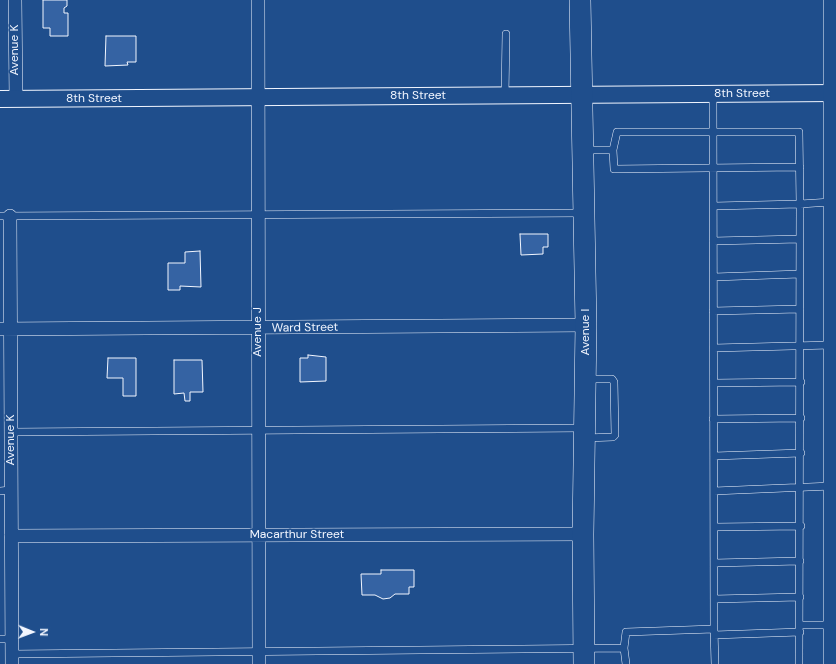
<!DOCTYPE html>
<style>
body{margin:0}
#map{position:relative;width:836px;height:664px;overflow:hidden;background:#1f4e8c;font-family:"DM Sans",sans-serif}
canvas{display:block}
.north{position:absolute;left:12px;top:612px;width:40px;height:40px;-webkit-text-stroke:3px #1f4e8c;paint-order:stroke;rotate:91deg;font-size:11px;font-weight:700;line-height:16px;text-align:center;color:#f2f6ff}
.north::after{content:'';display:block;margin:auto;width:14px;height:18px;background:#f2f6ff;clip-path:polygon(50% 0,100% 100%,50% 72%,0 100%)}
</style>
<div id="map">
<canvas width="836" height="664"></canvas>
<div class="north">N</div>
</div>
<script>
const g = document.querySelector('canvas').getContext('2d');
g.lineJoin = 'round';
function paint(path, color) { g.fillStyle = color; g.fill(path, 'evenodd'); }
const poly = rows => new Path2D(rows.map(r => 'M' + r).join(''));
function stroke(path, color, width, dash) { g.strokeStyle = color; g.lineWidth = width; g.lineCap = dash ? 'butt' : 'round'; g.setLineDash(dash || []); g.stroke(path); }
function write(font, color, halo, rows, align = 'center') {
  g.font = font + ' "DM Sans",sans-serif'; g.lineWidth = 3; g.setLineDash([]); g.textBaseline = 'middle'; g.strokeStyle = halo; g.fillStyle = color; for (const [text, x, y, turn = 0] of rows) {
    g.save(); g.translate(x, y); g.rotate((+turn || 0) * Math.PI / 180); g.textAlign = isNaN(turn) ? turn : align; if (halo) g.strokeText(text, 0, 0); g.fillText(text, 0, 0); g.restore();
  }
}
const building = poly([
 [43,0,67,0,67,6,64,8,64,13,68,13,68,36,50,36,50,28,43,28,43,0],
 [106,36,136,36,136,62,127,62,128,65,105,66,106,36],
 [520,234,548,234,548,247,543,247,543,254,521,255,520,234],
 [200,251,201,287,180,286,180,290,168,290,168,263,185,263,185,252,200,251],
 [308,355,326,357,326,381,300,382,300,358,308,358,308,355],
 [108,358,136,358,136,396,123,396,123,378,107,378,108,358],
 [174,360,202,360,203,392,190,392,190,401,185,401,184,393,174,394,174,360],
 [381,570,414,570,414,587,409,587,409,594,395,594,390,598,383,599,375,595,362,595,361,574,381,574,381,570]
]);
const service = poly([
 [713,94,714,629],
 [505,95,506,34],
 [584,150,613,150,614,169,800,167],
 [613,150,617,132,799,132,800,204,831,202],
 [714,206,800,204,799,664],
 [0,216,582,213],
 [713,241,800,239],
 [714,277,800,274],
 [713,311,800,309],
 [714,348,831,345],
 [714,383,801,382],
 [713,419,801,418],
 [11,432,583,428],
 [585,438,613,437,615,435,614,382,612,379,588,379],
 [714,456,801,453],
 [0,491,11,490],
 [714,491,832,486],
 [714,527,801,526],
 [714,563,800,561],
 [714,599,800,597],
 [800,625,832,625],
 [714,635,800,632],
 [0,639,12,639],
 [624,648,626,632,714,629,715,664],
 [12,654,624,648,626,664]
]);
const minor = poly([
 [15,0,16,99],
 [258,0,259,664],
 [10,216,12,664],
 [0,329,586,325],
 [11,536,583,534]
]);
const tertiary = poly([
 [0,99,836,93]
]);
const primary = poly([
 [580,0,586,325,583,534,584,664],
 [834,0,834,664]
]);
const streetNames = [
 ["Avenue K",15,50,-90],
 ["8th Street",742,94],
 ["8th Street",418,96],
 ["8th Street",94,99],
 ["Ward Street",305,328,-1],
 ["Avenue J",258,332,-90],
 ["Avenue I",586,332,-90],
 ["Avenue K",11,440,-90],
 ["Macarthur Street",297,535]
];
paint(building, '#3563a3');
stroke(building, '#f2f6ff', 1);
stroke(service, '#f2f6ff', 8);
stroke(minor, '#f2f6ff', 14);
stroke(tertiary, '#f2f6ff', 18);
stroke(primary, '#f2f6ff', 22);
stroke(service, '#1f4e8c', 7);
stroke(minor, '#1f4e8c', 13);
stroke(tertiary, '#1f4e8c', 16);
stroke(primary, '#1f4e8c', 21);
write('12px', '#f2f6ff', '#1f4e8c', streetNames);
</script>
